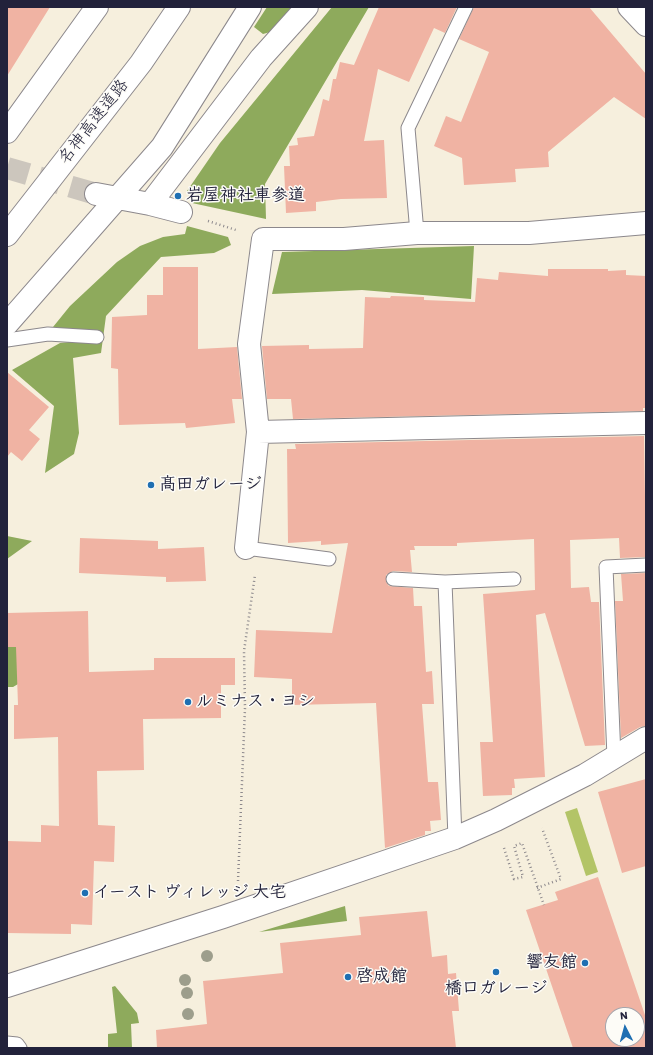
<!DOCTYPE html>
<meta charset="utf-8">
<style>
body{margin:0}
#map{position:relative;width:653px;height:1055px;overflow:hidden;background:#f6efdd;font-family:Itim,sans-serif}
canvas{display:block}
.frame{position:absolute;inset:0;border:8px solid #22223b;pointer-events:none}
.north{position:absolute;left:605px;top:1007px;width:40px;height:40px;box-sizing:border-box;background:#fdfcf7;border:1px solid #a5a5ac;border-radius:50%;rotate:354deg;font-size:11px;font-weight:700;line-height:16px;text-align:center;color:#22223b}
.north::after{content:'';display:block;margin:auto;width:14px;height:18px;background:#1f6fb2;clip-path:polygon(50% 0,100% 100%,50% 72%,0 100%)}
</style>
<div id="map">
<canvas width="653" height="1055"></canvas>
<div class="frame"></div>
<div class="north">N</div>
</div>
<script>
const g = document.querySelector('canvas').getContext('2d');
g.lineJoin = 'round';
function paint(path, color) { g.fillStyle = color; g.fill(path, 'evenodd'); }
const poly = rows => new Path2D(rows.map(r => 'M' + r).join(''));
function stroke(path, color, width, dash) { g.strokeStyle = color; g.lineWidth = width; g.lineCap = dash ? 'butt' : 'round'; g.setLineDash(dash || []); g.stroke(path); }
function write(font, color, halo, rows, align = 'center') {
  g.font = font + ' Itim,"Klee One",sans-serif'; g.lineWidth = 3; g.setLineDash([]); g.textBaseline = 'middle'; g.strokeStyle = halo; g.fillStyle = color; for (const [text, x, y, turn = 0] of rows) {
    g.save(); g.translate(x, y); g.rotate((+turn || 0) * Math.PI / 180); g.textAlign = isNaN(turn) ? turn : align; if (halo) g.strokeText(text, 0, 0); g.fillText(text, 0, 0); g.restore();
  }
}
const green = poly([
 [577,808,598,872,586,876,565,812]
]);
const forest = poly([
 [267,7,295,7,274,31,263,34,254,27],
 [332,7,369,7,265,184,266,219,192,203,187,191,220,143],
 [187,226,228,237,231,245,214,253,161,257,106,316,101,353,73,358,79,433,74,454,45,473,54,406,12,370,60,343,88,340,89,333,53,327,70,306,117,262,140,246,163,237,185,234],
 [474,246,471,299,362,290,272,294,282,252],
 [7,536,32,541,7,559],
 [7,612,27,628,30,677,13,687,7,687],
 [345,906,347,921,259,932],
 [115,986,137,1013,139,1023,131,1024,132,1048,108,1048,108,1034,117,1033,112,987]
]);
const building = poly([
 [7,7,50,7,7,76],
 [379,7,457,7,445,33,434,28,409,82,378,69,364,141,384,140,387,198,341,199,316,202,316,211,286,213,284,166,290,166,289,146,298,145,297,138,314,136,323,99,329,101,333,79,336,79,340,62,354,65],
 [474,7,589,7,646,74,646,119,614,97,548,152,549,167,515,169,516,182,464,185,462,158,434,146,446,116,461,122,489,52,459,39],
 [163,267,198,267,198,349,237,347,242,399,232,399,235,423,186,428,185,423,119,425,118,369,111,368,112,317,147,315,147,295,163,295],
 [548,269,608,269,608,271,626,270,626,275,646,276,646,408,643,408,643,411,293,419,291,399,267,399,262,346,309,345,309,349,363,348,365,297,390,298,391,296,424,297,424,300,475,302,477,278,498,280,499,272,548,276],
 [7,372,49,407,29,430,40,439,22,461,11,452,7,457],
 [644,436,646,557,620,558,619,538,570,540,571,588,589,587,591,602,599,602,605,745,585,746,545,613,536,615,545,777,514,779,515,788,512,788,512,795,483,796,480,742,493,742,483,594,535,590,534,539,457,543,457,546,414,546,415,550,410,550,412,572,393,571,386,575,386,582,389,586,413,588,414,606,422,606,426,672,432,671,434,704,422,704,428,782,438,782,441,820,430,821,431,831,425,831,425,835,385,848,376,703,292,705,292,679,254,677,256,630,332,633,348,543,321,545,321,541,288,543,287,449,296,449,295,444],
 [80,538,158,541,158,549,204,547,206,581,166,582,166,577,79,573],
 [646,573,646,726,640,727,621,738,615,601,623,601,621,574],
 [88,611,89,672,154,670,154,658,235,658,235,685,221,685,221,718,143,719,144,770,97,771,98,825,115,826,114,862,94,861,92,925,71,924,71,934,7,933,7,841,41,842,41,825,59,826,58,737,14,739,14,705,18,705,16,647,7,647,7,613],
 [646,779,646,866,622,873,598,792],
 [598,877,646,1018,646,1048,573,1048,526,910,558,900,555,892],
 [613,1015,637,1015,637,1039,613,1039],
 [427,911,432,957,447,955,448,974,456,973,459,1011,452,1011,456,1048,157,1048,156,1030,207,1024,203,981,283,973,280,943,361,935,359,917]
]);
const minorTunnel = poly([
 [7,168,96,194]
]);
const path = poly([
 [208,221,236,230],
 [504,848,514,879,523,877,514,846,522,843,544,905],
 [238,881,245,708,244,651,255,575],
 [537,888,561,879,542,828]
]);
const service = poly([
 [417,233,408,128,466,7],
 [7,340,48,334,97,337],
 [246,548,329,559],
 [393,579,445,582],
 [614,757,606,567,646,565],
 [455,838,445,582,514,579],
 [7,1043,17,1044,20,1048]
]);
const minor = poly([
 [629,7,646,25],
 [96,194,150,204,181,212],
 [150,204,261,58,307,7],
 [7,324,162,147,250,7],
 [258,432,646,423],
 [246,548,258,432,249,344,263,239,344,239,417,233,529,233,646,223],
 [7,986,223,917,455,838,496,820,585,775,646,738]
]);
const motorway = poly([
 [7,132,97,7],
 [7,235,141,63,179,7]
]);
const trees = [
 [207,956],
 [185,980],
 [187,993],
 [188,1014]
];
const markers = [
 [178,196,4,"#1f6fb2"],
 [151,485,4,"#1f6fb2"],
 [188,702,4,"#1f6fb2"],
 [85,893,4,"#1f6fb2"],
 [585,963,4,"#1f6fb2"],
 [496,972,4,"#1f6fb2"],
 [348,977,4,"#1f6fb2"]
];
const streetNames = [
 ["名神高速道路",94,122,-52]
];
const poiNames = [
 ["岩屋神社車参道",186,196],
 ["髙田ガレージ",159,485],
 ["ルミナス・ヨシ",196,702],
 ["イースト ヴィレッジ 大宅",93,893],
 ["響友館",577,963,"right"],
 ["啓成館",356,977],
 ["橋口ガレージ",496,989,"center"]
];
paint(green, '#b3c467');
paint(forest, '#8eaa5c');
paint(building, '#f0b3a3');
stroke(minorTunnel, '#ccc6bd', 22, [22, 11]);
stroke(service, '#8c888c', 15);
stroke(minor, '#8c888c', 24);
stroke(motorway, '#8c888c', 24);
stroke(path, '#8c888c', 2.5, [1, 3]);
stroke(service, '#fff', 13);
stroke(minor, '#fff', 22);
stroke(motorway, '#fff', 22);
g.fillStyle = '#9d9e8c';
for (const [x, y] of trees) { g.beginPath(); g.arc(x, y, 6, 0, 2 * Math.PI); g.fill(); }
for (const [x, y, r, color] of markers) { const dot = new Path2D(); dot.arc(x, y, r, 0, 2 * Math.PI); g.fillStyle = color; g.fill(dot); stroke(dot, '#fdfcf7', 1.5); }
write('17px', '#22223b', '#fdfcf7', streetNames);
write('bold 17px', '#22223b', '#fdfcf7', poiNames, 'left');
</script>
